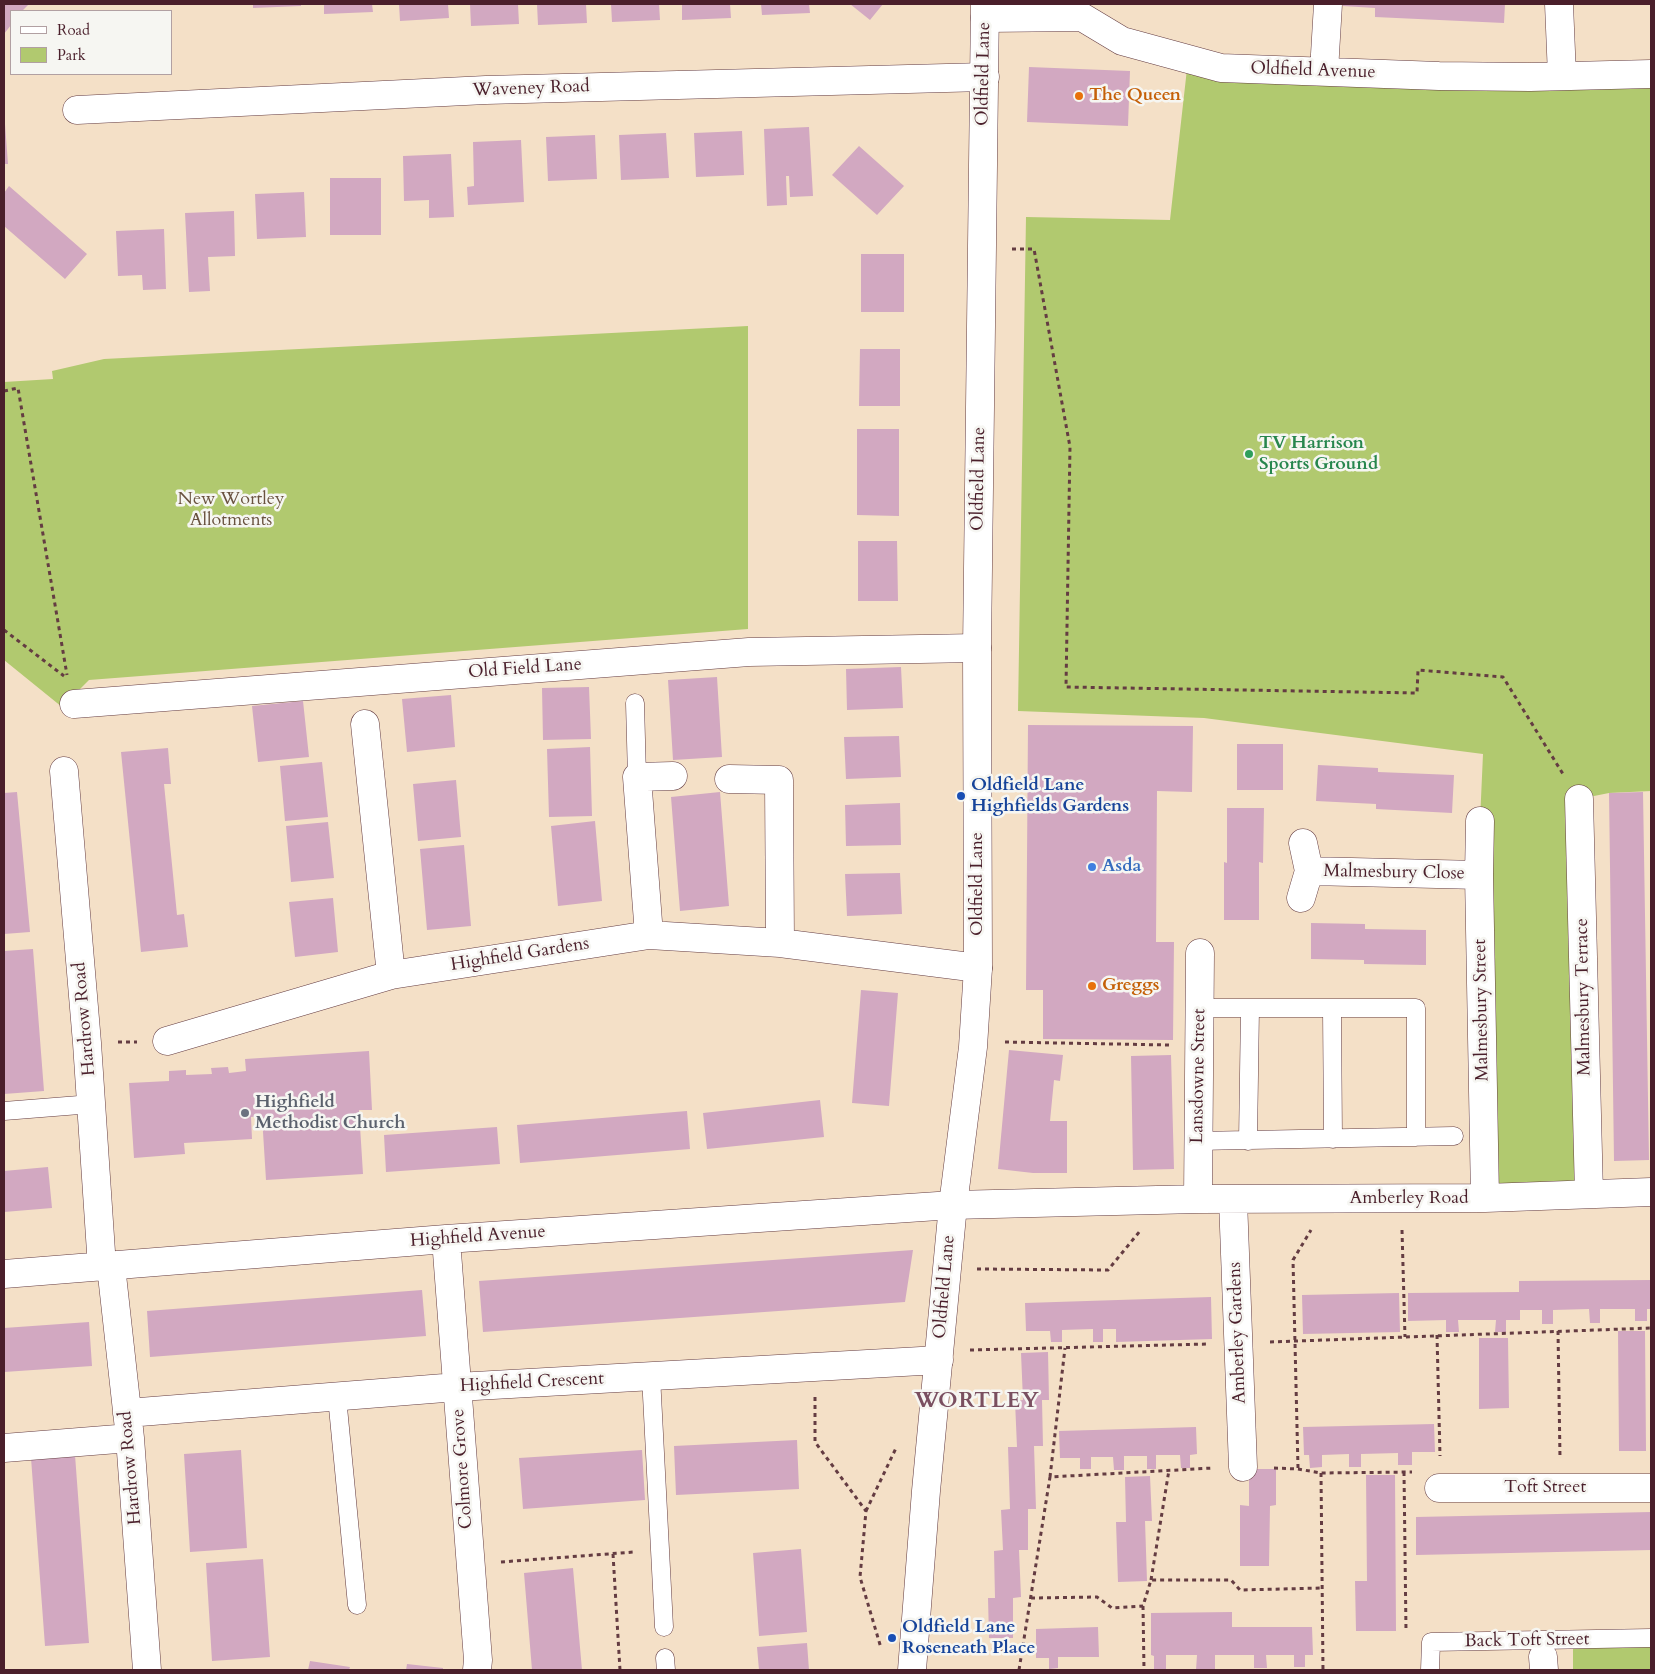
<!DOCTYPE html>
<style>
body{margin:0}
#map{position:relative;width:1655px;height:1674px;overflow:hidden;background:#f4e0c7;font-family:Cardo,serif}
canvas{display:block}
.frame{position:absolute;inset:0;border:5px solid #4a1f2b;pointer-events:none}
.legend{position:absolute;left:10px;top:10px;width:162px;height:65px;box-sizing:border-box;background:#f6f6f2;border:1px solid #b1a0a2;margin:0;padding:6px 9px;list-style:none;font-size:15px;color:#4a1f2b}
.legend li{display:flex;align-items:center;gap:10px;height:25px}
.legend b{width:25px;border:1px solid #b1a0a2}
</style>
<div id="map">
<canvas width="1655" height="1674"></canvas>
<div class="frame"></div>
<ul class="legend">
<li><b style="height:6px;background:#fff"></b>Road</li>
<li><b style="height:14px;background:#b1c96f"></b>Park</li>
</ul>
</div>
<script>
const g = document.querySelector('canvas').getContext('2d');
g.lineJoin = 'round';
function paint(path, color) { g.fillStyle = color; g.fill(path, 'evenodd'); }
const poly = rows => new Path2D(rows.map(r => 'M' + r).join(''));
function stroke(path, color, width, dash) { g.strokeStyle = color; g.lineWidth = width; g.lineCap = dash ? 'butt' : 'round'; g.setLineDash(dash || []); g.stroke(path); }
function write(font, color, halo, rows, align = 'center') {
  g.font = font + ' Cardo,serif'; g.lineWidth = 5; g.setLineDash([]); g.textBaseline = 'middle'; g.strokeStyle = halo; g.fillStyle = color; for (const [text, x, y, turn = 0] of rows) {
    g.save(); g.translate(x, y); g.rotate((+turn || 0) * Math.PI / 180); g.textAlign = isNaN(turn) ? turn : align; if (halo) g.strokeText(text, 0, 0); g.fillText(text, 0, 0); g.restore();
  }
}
const green = poly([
 [1188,60,1651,74,1651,791,1609,793,1579,799,1589,1194,1485,1198,1480,821,1483,754,1204,718,1018,711,1026,217,1170,220],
 [748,326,748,629,89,680,62,707,4,660,4,382,53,379,52,371,104,359],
 [1651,1638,1651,1670,1573,1670,1573,1640]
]);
const building = poly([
 [4,4,29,4,22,11,11,11,11,25,4,34],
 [253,4,301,4,301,6,253,8],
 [324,4,372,4,373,12,324,14],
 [399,4,448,4,449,18,400,21],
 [470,4,518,4,519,24,471,26],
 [537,4,586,4,587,23,538,25],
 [611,4,659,4,660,20,612,22],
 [682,4,730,4,731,18,682,20],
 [761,4,809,4,810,13,762,15],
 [850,4,883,4,870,20],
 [1343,4,1505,4,1504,23,1375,17,1375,8,1343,6],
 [1029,67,1130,71,1128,126,1027,122],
 [4,124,5,124,8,164,4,164],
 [809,127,813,196,790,197,789,176,786,176,787,205,767,206,764,129],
 [742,131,744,175,696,177,694,133],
 [666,133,669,178,621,180,619,135],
 [595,135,597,179,548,181,546,137],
 [521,140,524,202,468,205,467,187,474,186,473,142],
 [859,146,904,186,877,215,832,175],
 [451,154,454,217,429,218,429,200,404,201,403,156],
 [330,178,381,178,381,235,330,235],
 [9,186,87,254,65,279,4,226,4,193],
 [304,192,306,237,257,239,255,194],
 [234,211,235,256,208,257,210,291,189,292,185,213],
 [164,229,166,289,143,290,142,275,118,276,116,231],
 [861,254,904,254,904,312,861,312],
 [860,349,900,349,900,406,859,406],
 [857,429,899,429,899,516,857,515],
 [858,541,897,541,898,601,858,601],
 [901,667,903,708,847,710,846,669],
 [717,677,722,757,673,760,668,680],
 [589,687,591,739,543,740,542,688],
 [451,695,455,747,407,752,402,699],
 [303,701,309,757,258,762,252,706],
 [1028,725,1193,726,1192,792,1157,791,1156,942,1174,942,1173,1040,1043,1039,1043,990,1026,990],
 [899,736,901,777,846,779,844,737],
 [1237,744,1283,744,1283,790,1237,790],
 [590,747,592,816,549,817,547,749],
 [168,748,171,784,164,784,177,915,184,914,188,947,141,952,121,752],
 [322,762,328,817,285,821,280,766],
 [1318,765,1378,768,1378,772,1454,775,1452,813,1376,809,1376,804,1316,801],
 [456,780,461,837,418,841,413,784],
 [17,792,30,932,4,934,4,793],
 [720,792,729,906,680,911,671,797],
 [1643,792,1649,1160,1614,1161,1609,793],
 [900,803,901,845,846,846,845,805],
 [1227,808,1264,808,1263,863,1259,862,1259,920,1224,920,1224,862,1227,863],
 [595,821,602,901,558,906,551,826],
 [328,822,334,878,291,882,286,826],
 [464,845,471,926,427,930,420,849],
 [900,873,902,914,847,916,845,874],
 [333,898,338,952,295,957,289,902],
 [1311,923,1365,924,1365,929,1426,930,1426,965,1364,964,1364,960,1311,959],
 [33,949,44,1091,4,1094,4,951],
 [861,990,898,993,889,1106,852,1103],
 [1009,1050,1063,1055,1060,1081,1054,1080,1050,1121,1067,1121,1067,1173,1033,1173,998,1169],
 [369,1051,372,1110,359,1110,363,1174,266,1180,262,1116,251,1117,252,1139,184,1143,185,1154,134,1158,129,1083,169,1081,169,1071,186,1070,186,1075,212,1074,211,1068,228,1067,229,1073,246,1071,245,1059],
 [1171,1055,1174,1169,1133,1170,1131,1056],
 [820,1100,824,1137,707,1149,703,1113],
 [687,1111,690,1149,520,1163,517,1125],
 [497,1127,500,1164,386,1172,384,1135],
 [48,1167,52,1208,4,1212,4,1171],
 [913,1250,905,1302,483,1332,479,1281],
 [1651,1280,1651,1309,1647,1309,1647,1321,1635,1321,1635,1309,1600,1309,1600,1323,1590,1323,1589,1309,1553,1310,1553,1324,1542,1324,1542,1310,1520,1310,1520,1320,1506,1320,1506,1332,1495,1332,1496,1320,1458,1320,1459,1332,1446,1332,1446,1320,1408,1321,1408,1293,1519,1292,1519,1281],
 [422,1290,426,1336,150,1357,147,1311],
 [1399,1293,1400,1332,1303,1334,1302,1295],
 [1211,1297,1212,1339,1116,1342,1116,1329,1103,1329,1103,1342,1093,1342,1093,1329,1062,1330,1062,1342,1051,1342,1050,1331,1026,1331,1025,1303],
 [89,1322,92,1366,4,1372,4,1328],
 [1618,1331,1645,1331,1646,1451,1619,1451],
 [1479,1338,1508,1338,1509,1408,1479,1409],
 [1048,1352,1049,1400,1042,1400,1043,1446,1034,1446,1036,1509,1028,1509,1028,1550,1019,1550,1021,1597,1013,1598,1013,1638,989,1638,988,1598,995,1598,994,1551,1003,1550,1001,1510,1010,1509,1008,1447,1017,1447,1015,1401,1023,1400,1021,1353],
 [1434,1424,1435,1452,1412,1452,1412,1465,1398,1465,1398,1453,1361,1454,1361,1467,1349,1467,1349,1454,1322,1455,1322,1467,1310,1468,1309,1455,1304,1455,1303,1427],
 [1196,1427,1197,1454,1190,1455,1190,1468,1181,1468,1180,1455,1156,1455,1156,1469,1147,1469,1147,1456,1124,1456,1124,1470,1114,1470,1113,1457,1091,1457,1091,1469,1080,1469,1080,1458,1060,1458,1059,1431],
 [797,1440,799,1489,676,1495,674,1446],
 [241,1450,247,1548,190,1552,184,1454],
 [642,1450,645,1500,523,1509,519,1458],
 [75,1455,89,1643,45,1646,31,1458],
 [1249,1469,1276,1469,1276,1505,1270,1506,1269,1566,1240,1566,1240,1505,1249,1506],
 [1366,1475,1395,1475,1396,1631,1356,1631,1355,1581,1367,1581],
 [1150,1476,1152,1521,1145,1521,1147,1581,1118,1582,1116,1522,1126,1522,1125,1477],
 [1651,1512,1651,1550,1416,1555,1416,1517],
 [801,1549,807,1632,759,1636,753,1553],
 [263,1559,270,1657,212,1661,206,1563],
 [573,1568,582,1670,532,1670,524,1573],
 [1232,1612,1232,1627,1312,1627,1313,1655,1305,1655,1305,1667,1294,1667,1294,1655,1266,1655,1267,1668,1254,1668,1254,1655,1215,1655,1215,1670,1196,1670,1197,1655,1166,1655,1166,1670,1154,1670,1154,1656,1151,1655,1151,1613],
 [1098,1627,1099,1657,1058,1657,1058,1668,1049,1669,1049,1658,1036,1658,1036,1629],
 [807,1643,809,1670,759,1670,757,1647],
 [310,1661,350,1667,349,1670,308,1670],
 [407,1664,443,1668,443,1670,406,1670]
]);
const path = poly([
 [1012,249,1034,249,1070,447,1066,687,1417,693,1418,670,1503,677,1563,774],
 [4,391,18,388,67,675],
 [4,630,64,676],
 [118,1042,137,1042],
 [1005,1042,1169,1045],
 [1402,1230,1405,1337],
 [977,1269,1108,1270,1140,1231],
 [1558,1331,1560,1458],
 [1437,1335,1440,1456],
 [1270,1342,1651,1328],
 [970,1350,1208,1344],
 [815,1397,815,1442,866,1511,860,1577,881,1648],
 [1274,1468,1298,1469,1321,1473,1412,1472],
 [1298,1468,1293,1260,1311,1230],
 [1404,1472,1406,1631],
 [1321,1473,1323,1670],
 [1050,1477,1065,1348],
 [866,1511,897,1446],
 [613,1554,620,1670],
 [501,1562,634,1552],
 [1151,1580,1169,1470],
 [1031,1598,1097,1597,1112,1608,1143,1606,1151,1580,1231,1580,1240,1590,1322,1588],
 [1143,1606,1144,1670],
 [944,1652,1023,1648],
 [1019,1670,1050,1477,1213,1468]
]);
const service = poly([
 [635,703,637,777],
 [1200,1008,1416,1008,1416,1137],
 [1332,1008,1333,1139],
 [4,1111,92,1104],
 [1197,1141,1454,1136],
 [1248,1141,1250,1008],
 [651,1376,664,1627],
 [337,1397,357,1605],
 [665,1658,666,1670],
 [1430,1670,1431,1642,1651,1638]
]);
const minor = poly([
 [1559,4,1562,76],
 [985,18,1082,17,1122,41,1221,68,1439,76,1530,77,1651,74],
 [1324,71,1328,4],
 [77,110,486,90,985,77],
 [74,704,749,652,977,648],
 [365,724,391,975],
 [64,771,87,1043,102,1267],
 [729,779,779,780,780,943],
 [1579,799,1589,1194],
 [1480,821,1479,875,1485,1198],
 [1309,871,1479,875],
 [1301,898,1309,871,1303,843],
 [649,935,637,777,673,776],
 [167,1041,391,975,649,935,780,943,978,968],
 [1198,1199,1200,953],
 [1233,1200,1243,1467],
 [446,1239,478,1660,477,1670],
 [111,1266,130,1438,147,1670],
 [4,1274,446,1239,953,1205,1198,1199,1485,1198,1651,1192],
 [127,1413,457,1387,939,1360],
 [4,1448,130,1438],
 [1439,1488,1651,1488],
 [1543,1657,1544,1670]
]);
const tertiary = poly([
 [912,1670,926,1491,953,1205,973,1047,978,968,977,648,985,4]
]);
const markers = [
 [1079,96,5,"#e8710a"],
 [1249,454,5,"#2e9e5b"],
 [961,796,5,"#1a4fb4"],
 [1092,867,5,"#3f7fe0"],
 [1092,986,5,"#e8710a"],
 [245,1113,5,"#6b7280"],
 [892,1638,5,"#1a4fb4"]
];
const streetNames = [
 ["Oldfield Avenue",1313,71,2],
 ["Oldfield Lane",984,74,-89],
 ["Waveney Road",531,89,-2],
 ["Oldfield Lane",979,479,-89],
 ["Old Field Lane",525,669,-4],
 ["Malmesbury Close",1394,873,1],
 ["Oldfield Lane",978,884,-90],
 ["Highfield Gardens",520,955,-9],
 ["Malmesbury Terrace",1584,997,-91],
 ["Malmesbury Street",1482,1010,-91],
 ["Hardrow Road",85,1019,-95],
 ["Lansdowne Street",1199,1076,-89],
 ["Amberley Road",1409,1199],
 ["Highfield Avenue",478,1237,-4],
 ["Oldfield Lane",945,1287,-85],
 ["Amberley Gardens",1238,1333,-92],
 ["Highfield Crescent",532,1383,-3],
 ["Hardrow Road",131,1468,-95],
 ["Colmore Grove",463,1469,-94],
 ["Toft Street",1545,1488],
 ["Back Toft Street",1527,1641,-1]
];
const foodNames = [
 ["The Queen",1089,96],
 ["Greggs",1102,986]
];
const leisureNames = [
 ["TV Harrison",1259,444],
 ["Sports Ground",1259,465]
];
const parkNames = [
 ["New Wortley",231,500],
 ["Allotments",231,521]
];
const transitNames = [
 ["Oldfield Lane",971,786],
 ["Highfields Gardens",971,807],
 ["Oldfield Lane",902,1628],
 ["Roseneath Place",902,1649]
];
const shopNames = [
 ["Asda",1102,867]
];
const worshipNames = [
 ["Highfield",255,1103],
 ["Methodist Church",255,1124]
];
const districtNames = [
 ["WORTLEY",977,1402]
];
paint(green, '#b1c96f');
paint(building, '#d2a8c1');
stroke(service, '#643c42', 19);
stroke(minor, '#643c42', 29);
stroke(tertiary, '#643c42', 29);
stroke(path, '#643c42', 3, [4, 4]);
stroke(service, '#fff', 18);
stroke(minor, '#fff', 28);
stroke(tertiary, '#fff', 28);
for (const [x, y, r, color] of markers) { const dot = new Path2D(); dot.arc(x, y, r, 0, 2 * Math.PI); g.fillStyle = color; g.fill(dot); stroke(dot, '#f6f6f2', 2); }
write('18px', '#4a1f2b', '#f6f6f2', streetNames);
write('bold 18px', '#c56008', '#f6f6f2', foodNames, 'left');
write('bold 18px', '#27864d', '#f6f6f2', leisureNames, 'left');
write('18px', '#69523f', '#f6f6f2', parkNames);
write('bold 18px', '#164399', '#f6f6f2', transitNames, 'left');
write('bold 18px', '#366cbe', '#f6f6f2', shopNames, 'left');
write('bold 18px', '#5b616d', '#f6f6f2', worshipNames, 'left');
g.letterSpacing = '1px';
write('bold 22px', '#7a4f60', '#f6f6f2', districtNames);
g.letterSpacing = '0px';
</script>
